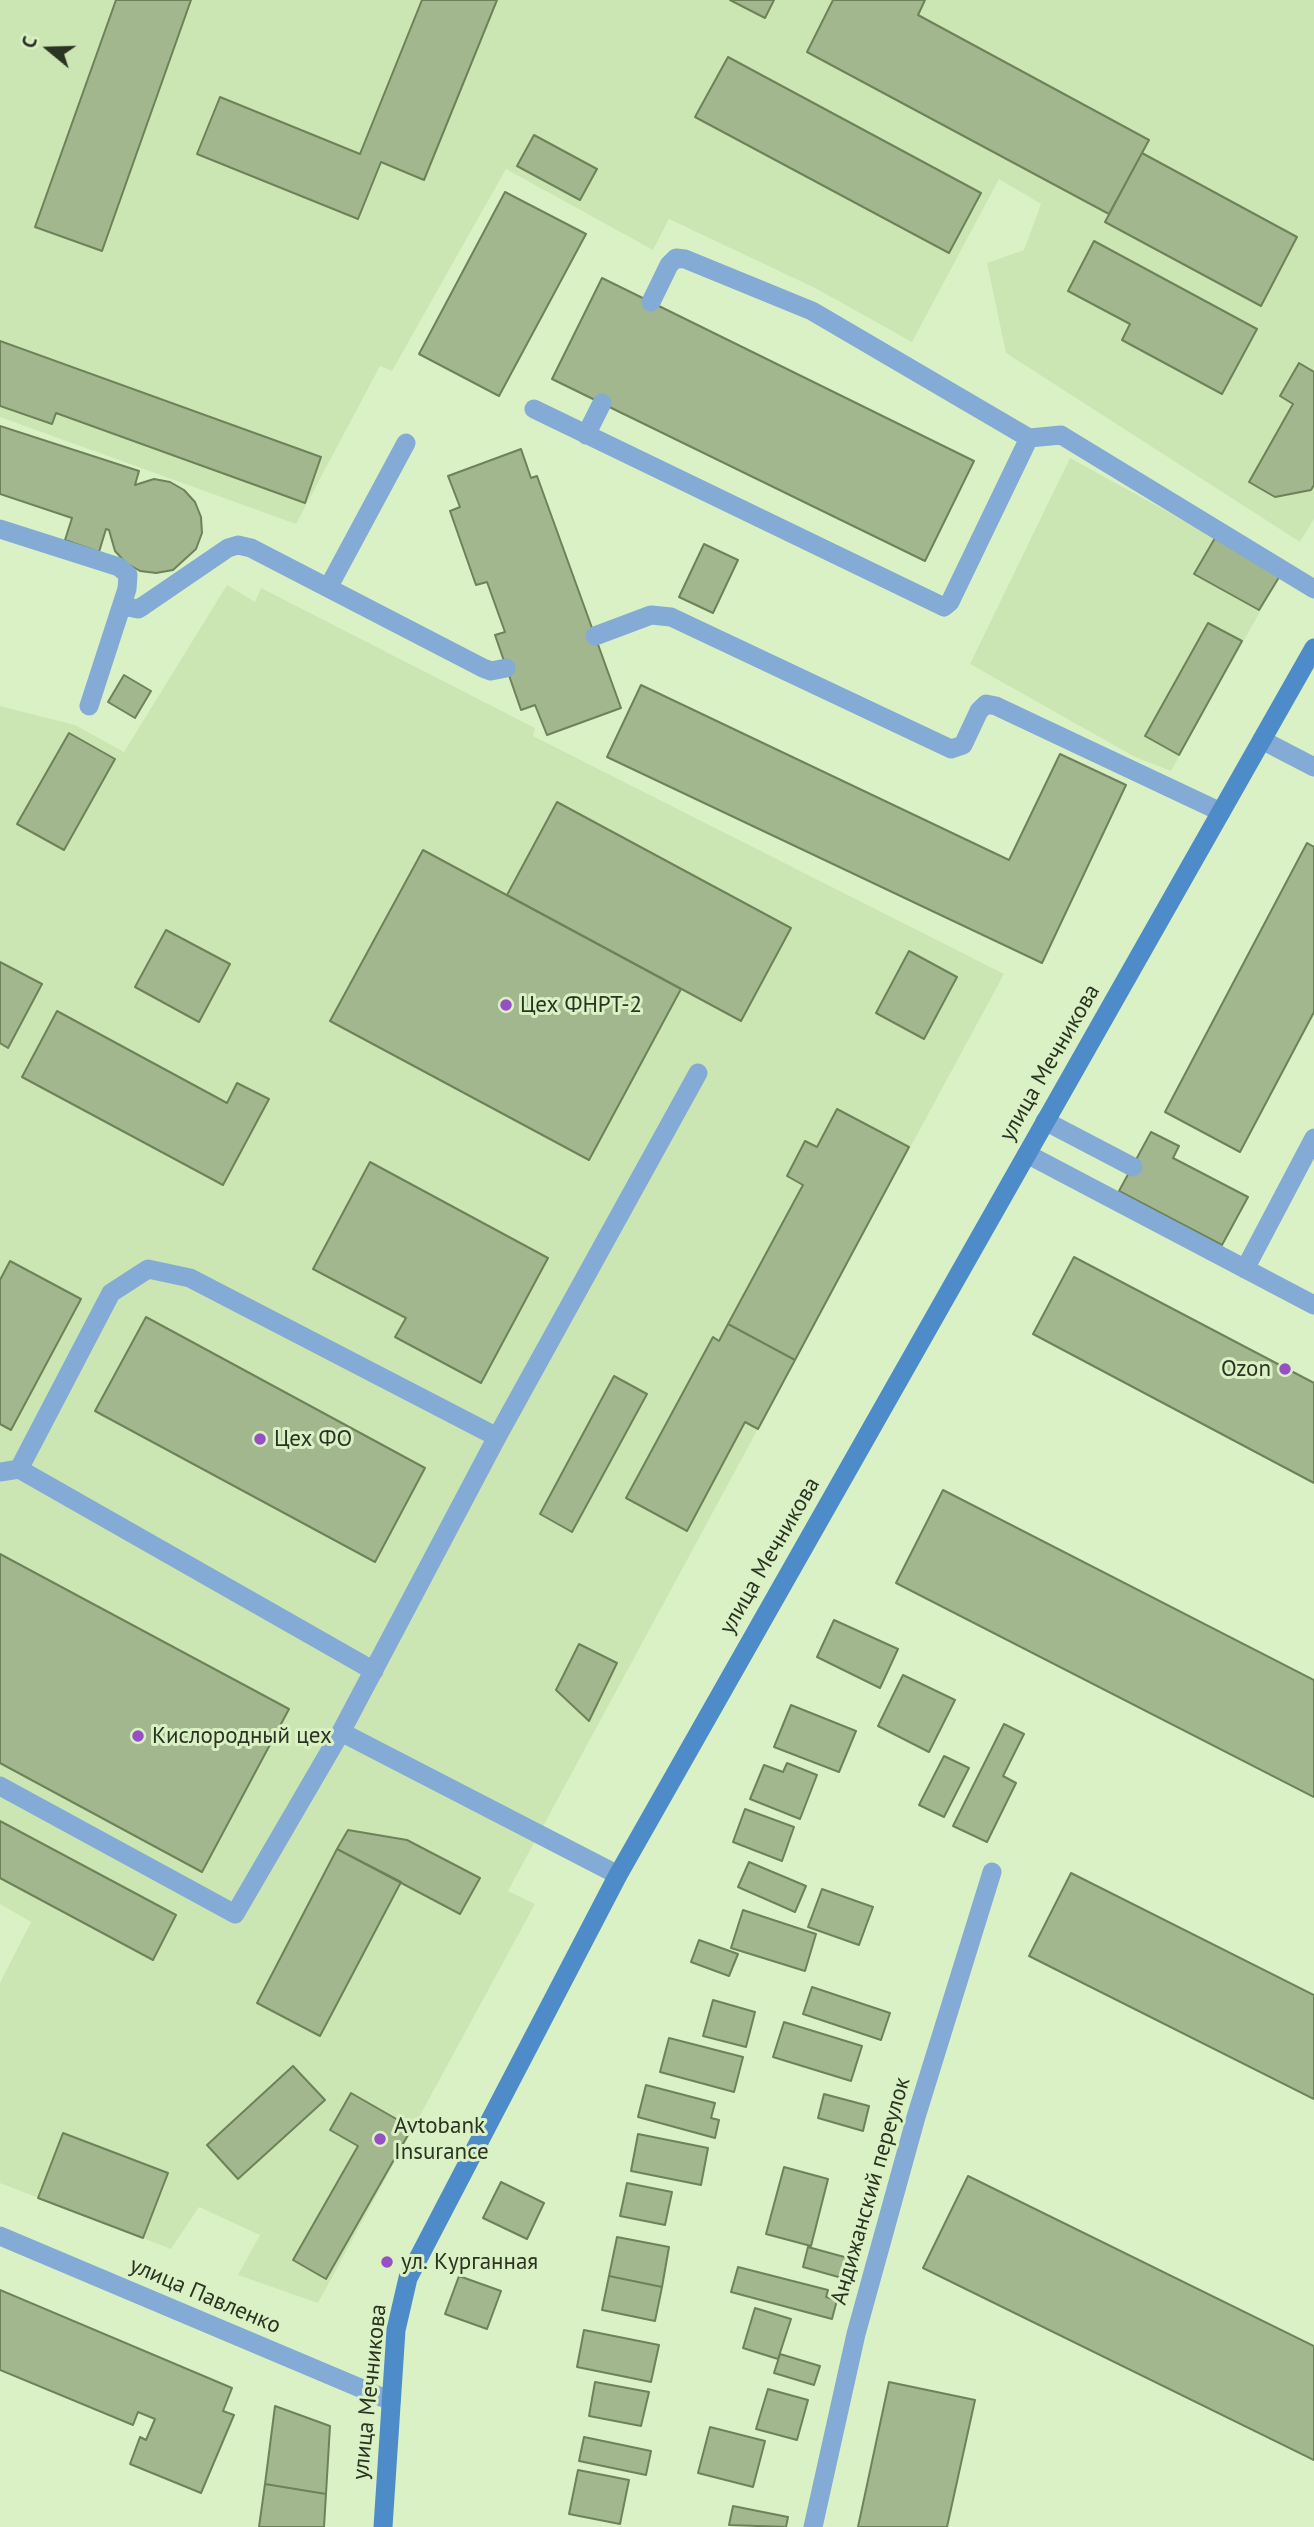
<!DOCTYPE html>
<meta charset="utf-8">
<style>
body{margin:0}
#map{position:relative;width:1314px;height:2527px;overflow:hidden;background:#daf1c5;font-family:"PT Sans",sans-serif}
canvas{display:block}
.north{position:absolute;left:14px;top:14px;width:70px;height:70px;-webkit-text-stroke:5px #daf1c5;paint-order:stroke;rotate:289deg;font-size:19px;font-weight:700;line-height:28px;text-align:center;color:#2b3322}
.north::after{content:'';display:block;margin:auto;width:24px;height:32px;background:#2b3322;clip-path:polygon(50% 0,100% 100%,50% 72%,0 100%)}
</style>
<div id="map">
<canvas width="1314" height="2527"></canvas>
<div class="north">С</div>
</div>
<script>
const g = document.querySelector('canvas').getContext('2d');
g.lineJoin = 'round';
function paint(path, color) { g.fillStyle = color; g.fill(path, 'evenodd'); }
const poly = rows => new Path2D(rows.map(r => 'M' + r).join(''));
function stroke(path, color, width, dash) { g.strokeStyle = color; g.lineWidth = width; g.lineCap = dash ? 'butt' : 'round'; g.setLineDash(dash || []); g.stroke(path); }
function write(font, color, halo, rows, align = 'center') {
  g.font = font + ' "PT Sans",sans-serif'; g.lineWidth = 6; g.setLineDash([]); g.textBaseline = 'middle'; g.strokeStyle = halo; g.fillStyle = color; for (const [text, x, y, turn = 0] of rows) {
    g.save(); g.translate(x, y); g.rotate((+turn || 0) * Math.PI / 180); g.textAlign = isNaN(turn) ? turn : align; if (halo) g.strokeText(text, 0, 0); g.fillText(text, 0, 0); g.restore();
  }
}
const built = poly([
 [0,0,1314,0,1314,519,1300,542,1006,353,987,263,1024,250,1041,204,999,179,912,342,815,288,669,219,653,250,506,169,392,371,380,366,296,524,0,417],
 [1070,458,1281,574,1171,771,1135,757,970,664],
 [227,585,255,602,261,588,535,728,533,736,1004,974,508,1891,535,1904,318,2303,238,2275,260,2235,199,2207,171,2249,0,2183,0,1983,31,1922,0,1904,0,706,75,725,124,752]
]);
const building = poly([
 [116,0,191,0,102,251,35,227,116,0],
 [422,0,497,0,424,180,381,162,358,219,197,154,220,97,360,154,422,0],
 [730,0,774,0,765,18,730,0],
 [833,0,925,0,918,15,1149,140,1109,214,807,52,833,0],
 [728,57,981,193,949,253,695,117,728,57],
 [534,135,597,169,580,200,517,166,534,135],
 [1142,153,1297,237,1261,306,1105,222,1142,153],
 [505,192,586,234,499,396,419,354,505,192],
 [1094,241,1257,329,1222,394,1122,340,1130,324,1068,291,1094,241],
 [602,278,974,461,925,561,552,379,602,278],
 [0,341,321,457,305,503,56,413,52,424,0,406,0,341],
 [1299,363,1314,372,1314,485,1311,490,1275,497,1249,482,1293,404,1280,396,1299,363],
 [0,426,139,471,135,485,154,479,170,482,184,490,195,502,201,517,202,533,196,549,173,570,156,573,140,571,126,563,115,551,109,530,106,529,99,552,65,540,72,518,0,494,0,426],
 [521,449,531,478,537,476,621,708,547,735,535,705,521,710,495,635,505,632,487,582,476,585,450,511,460,507,448,476,521,449],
 [1215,538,1281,574,1259,610,1194,574,1215,538],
 [704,544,738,560,713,613,679,597,704,544],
 [1208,623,1242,641,1179,755,1145,736,1208,623],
 [124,675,151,691,135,718,108,702,124,675],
 [641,685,1009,860,1060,754,1126,785,1042,963,607,757,641,685],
 [69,733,115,759,64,850,17,824,69,733],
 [557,802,791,928,741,1021,507,895,557,802],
 [1307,843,1314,847,1314,1012,1240,1152,1165,1112,1307,843],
 [423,850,681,989,589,1160,330,1021,423,850],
 [166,930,230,964,199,1022,135,987,166,930],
 [909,951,957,977,924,1039,876,1013,909,951],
 [0,962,42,984,8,1048,0,1043,0,962],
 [57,1011,227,1103,237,1083,269,1099,223,1185,22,1077,57,1011],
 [837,1109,909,1147,795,1360,728,1324,803,1185,787,1176,805,1141,817,1147,837,1109],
 [1151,1132,1179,1146,1173,1158,1248,1197,1222,1245,1119,1191,1151,1132],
 [370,1162,548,1258,481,1383,395,1337,406,1318,313,1269,370,1162],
 [1074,1257,1314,1383,1314,1483,1033,1334,1074,1257],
 [10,1261,81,1299,11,1430,0,1424,0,1280,10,1261],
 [146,1317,425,1468,375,1562,95,1411,146,1317],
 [728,1324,795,1360,758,1429,745,1422,687,1531,626,1498,713,1337,719,1341,728,1324],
 [614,1376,647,1394,572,1532,540,1514,614,1376],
 [943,1490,1314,1680,1314,1797,896,1583,943,1490],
 [0,1554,289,1709,202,1872,0,1763,0,1554],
 [834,1620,898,1649,880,1688,817,1657,834,1620],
 [579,1644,617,1663,589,1721,556,1690,579,1644],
 [903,1675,955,1700,929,1752,878,1726,903,1675],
 [791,1705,856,1731,839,1772,774,1747,791,1705],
 [1004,1724,1024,1734,1003,1776,1016,1783,987,1842,953,1826,1004,1724],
 [944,1756,969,1768,944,1817,919,1805,944,1756],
 [787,1763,817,1775,800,1819,750,1799,764,1765,783,1772,787,1763],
 [745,1809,794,1827,782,1861,733,1842,745,1809],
 [0,1821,176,1915,153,1960,0,1878,0,1821],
 [348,1830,407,1840,480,1878,460,1914,337,1849,348,1830],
 [337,1849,401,1882,320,2036,257,2003,337,1849],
 [749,1862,806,1886,795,1912,738,1887,749,1862],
 [1071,1873,1314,1995,1314,2099,1029,1956,1071,1873],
 [822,1889,873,1907,859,1945,808,1927,822,1889],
 [743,1910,816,1934,805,1971,731,1948,743,1910],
 [699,1940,738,1954,729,1976,691,1962,699,1940],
 [812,1987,890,2013,881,2040,803,2014,812,1987],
 [713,2000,755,2012,746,2047,703,2036,713,2000],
 [784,2022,862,2046,851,2081,773,2057,784,2022],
 [669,2038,743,2057,734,2092,660,2072,669,2038],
 [293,2066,325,2100,238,2179,207,2145,293,2066],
 [646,2085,715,2103,711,2118,719,2120,715,2138,638,2117,646,2085],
 [351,2093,412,2128,326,2279,293,2260,358,2146,330,2130,351,2093],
 [824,2094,869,2106,863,2131,818,2118,824,2094],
 [63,2133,168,2173,143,2238,38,2198,63,2133],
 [638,2134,708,2148,701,2185,631,2171,638,2134],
 [784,2167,828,2179,811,2246,766,2234,784,2167],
 [968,2176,1314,2346,1314,2460,923,2268,968,2176],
 [501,2182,544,2203,527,2239,483,2218,501,2182],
 [627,2183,672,2192,665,2225,620,2216,627,2183],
 [617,2237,669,2247,662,2287,609,2276,617,2237],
 [808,2247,848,2258,842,2278,803,2267,808,2247],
 [738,2267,828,2290,826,2297,837,2300,832,2319,731,2292,738,2267],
 [459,2276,501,2291,487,2329,445,2314,459,2276],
 [609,2276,662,2287,655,2321,602,2310,609,2276],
 [0,2290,232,2388,223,2411,234,2415,201,2493,130,2464,140,2437,146,2440,155,2419,138,2412,133,2425,0,2370,0,2290],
 [755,2308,791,2319,778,2359,743,2348,755,2308],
 [584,2330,659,2345,651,2382,577,2367,584,2330],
 [780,2354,820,2366,814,2385,774,2373,780,2354],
 [595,2382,649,2392,641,2426,589,2416,595,2382],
 [889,2382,975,2400,947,2527,858,2527,889,2382],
 [768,2389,808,2400,797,2440,756,2429,768,2389],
 [275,2406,330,2426,326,2494,265,2484,275,2406],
 [710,2427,765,2441,753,2487,698,2473,710,2427],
 [584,2437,651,2451,646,2475,579,2461,584,2437],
 [578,2470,629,2480,620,2524,569,2514,578,2470],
 [265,2484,326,2494,324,2527,259,2527,265,2484],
 [733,2506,788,2517,786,2527,729,2525,733,2506]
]);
const service = poly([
 [651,302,669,265,676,258,685,259,812,311,1029,438,1061,435,1314,589],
 [534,409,944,607,950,602,1029,438],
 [586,435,602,403],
 [0,529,119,567,128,575,127,589,89,706],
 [328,588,406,443],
 [122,606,138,609,143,606,228,548,238,545,251,548,483,668,491,671,506,668],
 [595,636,651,615,671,617,951,749,963,745,979,711,986,704,996,706,1221,812],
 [1262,740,1314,767],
 [1045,1121,1133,1167],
 [1027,1154,1314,1305],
 [1245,1269,1314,1138],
 [19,1469,111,1293,148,1269,190,1278,497,1437],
 [0,1472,19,1469,374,1671],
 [341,1732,618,1875],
 [0,1786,235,1914,341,1732,497,1437,698,1073]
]);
const minor = poly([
 [0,2236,391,2401],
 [813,2527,856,2334,916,2117,992,1872]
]);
const secondary = poly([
 [383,2527,396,2330,408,2278,618,1875,1314,648]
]);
const markers = [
 [506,1005,7,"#9650c4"],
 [1285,1369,7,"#9650c4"],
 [260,1439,7,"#9650c4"],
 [138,1736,7,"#9650c4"],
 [380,2139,7,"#9650c4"],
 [387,2262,7,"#9650c4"]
];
const poiNames = [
 ["Цех ФНРТ-2",520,1005],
 ["Ozon",1271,1369,"right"],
 ["Цех ФО",274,1439],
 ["Кислородный цех",152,1736],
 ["Avtobank",394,2126],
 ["Insurance",394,2152],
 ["ул. Курганная",401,2262]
];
const streetNames = [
 ["улица Мечникова",1050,1063,-60],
 ["улица Мечникова",770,1556,-60],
 ["Андижанский переулок",871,2191,-74],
 ["улица Павленко",205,2296,23],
 ["улица Мечникова",370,2392,-84]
];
paint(built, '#cce6b3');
paint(building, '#a2b78d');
stroke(building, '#6e825a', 2);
stroke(service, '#83abd5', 19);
stroke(minor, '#83abd5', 19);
stroke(secondary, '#4e8cc9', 19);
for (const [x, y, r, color] of markers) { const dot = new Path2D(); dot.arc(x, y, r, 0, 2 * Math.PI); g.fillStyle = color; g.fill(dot); stroke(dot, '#daf1c5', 2.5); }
write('23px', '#2b3322', '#daf1c5', poiNames, 'left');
write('23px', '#2b3322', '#daf1c5', streetNames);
</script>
